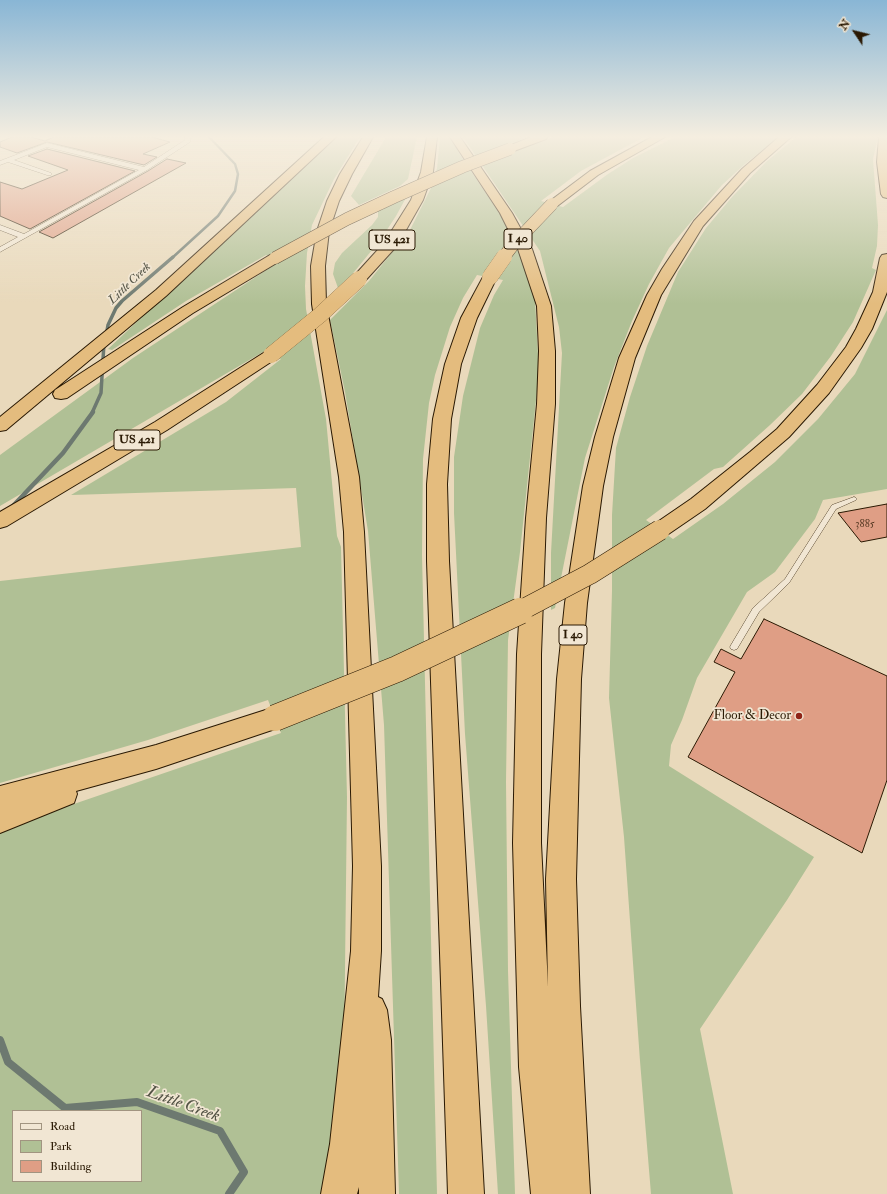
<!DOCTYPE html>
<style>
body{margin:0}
#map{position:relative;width:887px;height:1194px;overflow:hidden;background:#e9d9bb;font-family:"IM FELL Double Pica",serif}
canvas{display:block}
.legend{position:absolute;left:12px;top:1110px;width:130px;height:72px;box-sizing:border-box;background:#f1e6d3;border:1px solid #a19480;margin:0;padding:5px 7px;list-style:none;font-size:12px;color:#2a1903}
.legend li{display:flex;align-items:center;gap:8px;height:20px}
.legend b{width:20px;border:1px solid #a19480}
.north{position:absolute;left:835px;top:12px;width:40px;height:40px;-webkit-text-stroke:3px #f1e6d3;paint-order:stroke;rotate:305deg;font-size:11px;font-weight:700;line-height:16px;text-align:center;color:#2a1903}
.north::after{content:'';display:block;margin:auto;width:14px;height:18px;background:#2a1903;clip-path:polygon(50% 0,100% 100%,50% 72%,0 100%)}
</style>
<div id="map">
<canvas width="887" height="1194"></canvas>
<ul class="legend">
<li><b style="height:5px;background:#f1e6d3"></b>Road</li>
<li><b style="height:11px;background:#b0c095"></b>Park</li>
<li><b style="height:11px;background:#df9e85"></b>Building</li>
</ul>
<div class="north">N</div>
</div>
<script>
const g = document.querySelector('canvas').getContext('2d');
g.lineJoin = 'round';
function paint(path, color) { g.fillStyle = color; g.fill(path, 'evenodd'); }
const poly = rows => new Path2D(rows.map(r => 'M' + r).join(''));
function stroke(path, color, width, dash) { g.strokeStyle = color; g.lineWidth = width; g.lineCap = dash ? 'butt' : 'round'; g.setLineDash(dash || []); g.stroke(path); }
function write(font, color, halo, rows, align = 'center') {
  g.font = font + ' "IM FELL Double Pica",serif'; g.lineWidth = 3.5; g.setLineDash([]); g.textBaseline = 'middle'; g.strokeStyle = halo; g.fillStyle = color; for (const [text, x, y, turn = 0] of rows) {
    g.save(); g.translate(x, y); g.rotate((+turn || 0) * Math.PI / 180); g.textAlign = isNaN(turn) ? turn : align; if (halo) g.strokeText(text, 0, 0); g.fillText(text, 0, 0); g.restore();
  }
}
const green = poly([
 [333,137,360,137,334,179,312,225,307,253,305,286,306,309,326,419,337,536,341,547,347,797,344,1056,328,1194,0,1194,0,831,36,817,281,733,268,700,148,740,0,783,0,581,301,547,296,488,71,495,226,402,281,359,263,352,0,506,0,455,133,358,280,261,266,255,186,301,112,350,108,349],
 [13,1111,141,1111,141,1181,13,1181],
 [386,137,417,137,408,179,400,186,359,205,351,196],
 [440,137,450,137,461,156,501,216,522,255,535,300,539,372,520,552,508,640,506,782,508,971,515,1194,498,1194,486,1006,465,734,454,513,454,457,463,396,480,328,494,295,503,280,477,275,463,298,450,327,435,375,429,403,423,459,422,555,437,1194,399,1194,384,725,368,531,345,392,330,320,369,281,410,230,432,186,437,168],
 [463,137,528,137,504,146,515,150,552,137,644,137,581,171,541,201,563,207,608,174,633,158,675,137,779,137,745,164,722,185,669,248,649,284,632,321,614,367,585,458,555,608,551,610,551,553,562,353,559,327,540,251],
 [796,137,878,137,873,159,878,225,877,246,872,268,876,270,853,322,831,356,802,394,770,425,723,467,714,469,646,520,673,539,723,504,775,462,818,419,855,374,887,310,887,489,823,500,815,519,775,572,747,592,697,678,682,720,671,745,669,766,814,857,787,900,700,1029,733,1194,651,1194,640,1061,624,837,609,698,612,591,612,515,616,448,630,397,647,346,678,272,706,228,732,197,766,162],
 [407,196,396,216,381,239,350,277,338,288,333,274,335,263,342,253,372,225,378,217,378,210]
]);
const streamFar3 = poly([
 [172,258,218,216,235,191,238,174,235,164,209,137]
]);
const streamFar2 = poly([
 [106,336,108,325,116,308,122,301,173,257],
 [92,413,101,393,104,343]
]);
const streamFar1 = poly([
 [12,507,63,453,93,412]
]);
const stream = poly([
 [0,1040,8,1062,65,1108,137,1102,220,1131,244,1172,229,1194]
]);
const building = poly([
 [12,137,31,137,45,141,54,137,152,137,170,142,143,154,157,157,144,165,47,142,17,153,0,147,0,142,12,137],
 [47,149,135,171,30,229,0,216,0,182,22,189,68,170,28,156,47,149],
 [167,159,186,163,53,238,39,232,148,171,167,159],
 [887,504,887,537,861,542,838,513,887,504],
 [764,619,887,676,887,780,862,853,688,757,735,672,714,662,721,649,741,659,764,619]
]);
const service = poly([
 [854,497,856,498,857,499,856,500,836,509,789,583,759,612,737,649,734,650,731,649,730,647,731,645,753,608,785,579,832,505,854,497]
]);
const minor = poly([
 [185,137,191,137,190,142,147,170,0,252,0,247,18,237,0,230,0,225,24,234,139,170,47,147,14,160,51,173,51,175,47,175,8,162,0,165,0,161,47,143,144,167,185,140,185,137]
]);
const motorway = poly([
 [324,137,336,137,166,296,6,430,0,431,0,417,156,290,324,137],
 [363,137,373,137,352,174,339,201,329,231,325,266,326,304,359,477,364,532,381,866,381,951,378,997,382,999,387,1010,391,1040,395,1194,359,1194,359,1187,357,1194,321,1194,330,1144,351,951,353,866,344,532,339,477,312,304,311,266,317,231,327,201,340,174,363,137],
 [427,137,437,137,433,172,423,200,406,230,394,249,364,282,359,283,354,282,352,279,354,276,384,243,411,200,421,172,427,137],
 [450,137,460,137,512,213,532,249,551,306,555,351,555,404,546,518,541,654,541,843,548,987,546,879,557,679,565,603,583,486,595,437,619,358,647,295,662,269,694,221,742,169,779,137,791,137,750,173,703,226,661,295,635,358,613,437,603,486,587,603,581,679,576,879,580,1006,590,1194,531,1194,519,1067,513,843,517,654,526,518,537,404,539,351,537,306,518,249,500,213,450,137],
 [531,137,547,137,546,139,514,151,506,151,505,149,506,147,531,137],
 [652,137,665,137,598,175,556,207,552,208,548,207,546,204,590,171,652,137],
 [879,137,887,137,887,198,883,197,881,194,877,162,879,137],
 [275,254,280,255,282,258,280,261,193,313,67,398,61,399,55,398,53,394,55,390,183,307,270,255,275,254],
 [887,254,887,292,872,329,861,348,829,393,789,437,705,509,667,535,660,537,653,535,650,530,653,525,691,499,750,452,777,429,817,385,846,347,856,329,873,292,880,258,882,255,887,254],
 [490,273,495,274,497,277,477,318,461,364,451,419,447,484,449,561,484,1194,448,1194,427,561,427,484,433,419,445,364,461,318,483,277,485,274,490,273],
 [271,350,277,352,279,355,277,358,167,430,7,526,0,528,0,512,155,422,265,352,271,350],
 [275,707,284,710,288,718,284,726,156,769,76,791,77,794,74,803,0,833,0,786,156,745,275,707]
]);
const motorwayBridgeFar3 = poly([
 [275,258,347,219,394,197,462,167,510,149],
 [503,258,513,245,552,204]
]);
const motorwayBridgeFar2 = poly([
 [490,277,504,257],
 [271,355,320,315,359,279]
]);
const motorwayBridgeFar1 = poly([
 [518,612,590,574,660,530]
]);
const motorwayBridge = poly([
 [275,718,397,669,520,611]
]);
const markers = [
 [799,716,4,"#8f2418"]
];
const numberNames = [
 ["3885",865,525]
];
const shields = [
 [518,239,28],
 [392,240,46],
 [137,440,46],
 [573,635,28]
];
const shieldNames = [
 ["I 40",518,239],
 ["US 421",392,240],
 ["US 421",137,440],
 ["I 40",573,635]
];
const farWaternames = [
 ["Little Creek",130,284,-44]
];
const poiNames = [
 ["Floor & Decor",791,716]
];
const nearWaternames = [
 ["Little Creek",183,1105,20]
];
paint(green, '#b0c095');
stroke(streamFar3, '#6d7970', 2.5);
stroke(streamFar2, '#6d7970', 3.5);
stroke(streamFar1, '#6d7970', 4.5);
stroke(stream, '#6d7970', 8);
paint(building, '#df9e85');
stroke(building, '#2a1903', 1);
stroke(service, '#5a4931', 1);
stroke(minor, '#5a4931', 1);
stroke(motorway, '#2a1903', 2);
paint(service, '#f1e6d3');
paint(minor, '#f1e6d3');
paint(motorway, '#e4bc7e');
stroke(motorwayBridgeFar3, '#2a1903', 13, []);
stroke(motorwayBridgeFar2, '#2a1903', 16, []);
stroke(motorwayBridgeFar1, '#2a1903', 21, []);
stroke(motorwayBridge, '#2a1903', 27, []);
stroke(motorwayBridgeFar3, '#e4bc7e', 12);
stroke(motorwayBridgeFar2, '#e4bc7e', 16);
stroke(motorwayBridgeFar1, '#e4bc7e', 20);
stroke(motorwayBridge, '#e4bc7e', 26);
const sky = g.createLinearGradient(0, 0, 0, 304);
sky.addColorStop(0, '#89b6d5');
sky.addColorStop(0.45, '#f5eee0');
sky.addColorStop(1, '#f5eee000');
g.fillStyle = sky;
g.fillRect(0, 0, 887, 304);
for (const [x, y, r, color] of markers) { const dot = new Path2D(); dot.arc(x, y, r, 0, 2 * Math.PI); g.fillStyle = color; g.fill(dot); stroke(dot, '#f1e6d3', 1.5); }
write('11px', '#573a24', null, numberNames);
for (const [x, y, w] of shields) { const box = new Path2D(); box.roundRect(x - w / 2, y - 10, w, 20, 3); g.fillStyle = '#f1e6d3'; g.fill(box); stroke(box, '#2a1903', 1); }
write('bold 12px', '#2a1903', null, shieldNames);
write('italic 12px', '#515143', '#f1e6d3', farWaternames);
write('13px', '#2a1903', '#f1e6d3', poiNames, 'right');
write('italic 17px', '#515143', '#f1e6d3', nearWaternames);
</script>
